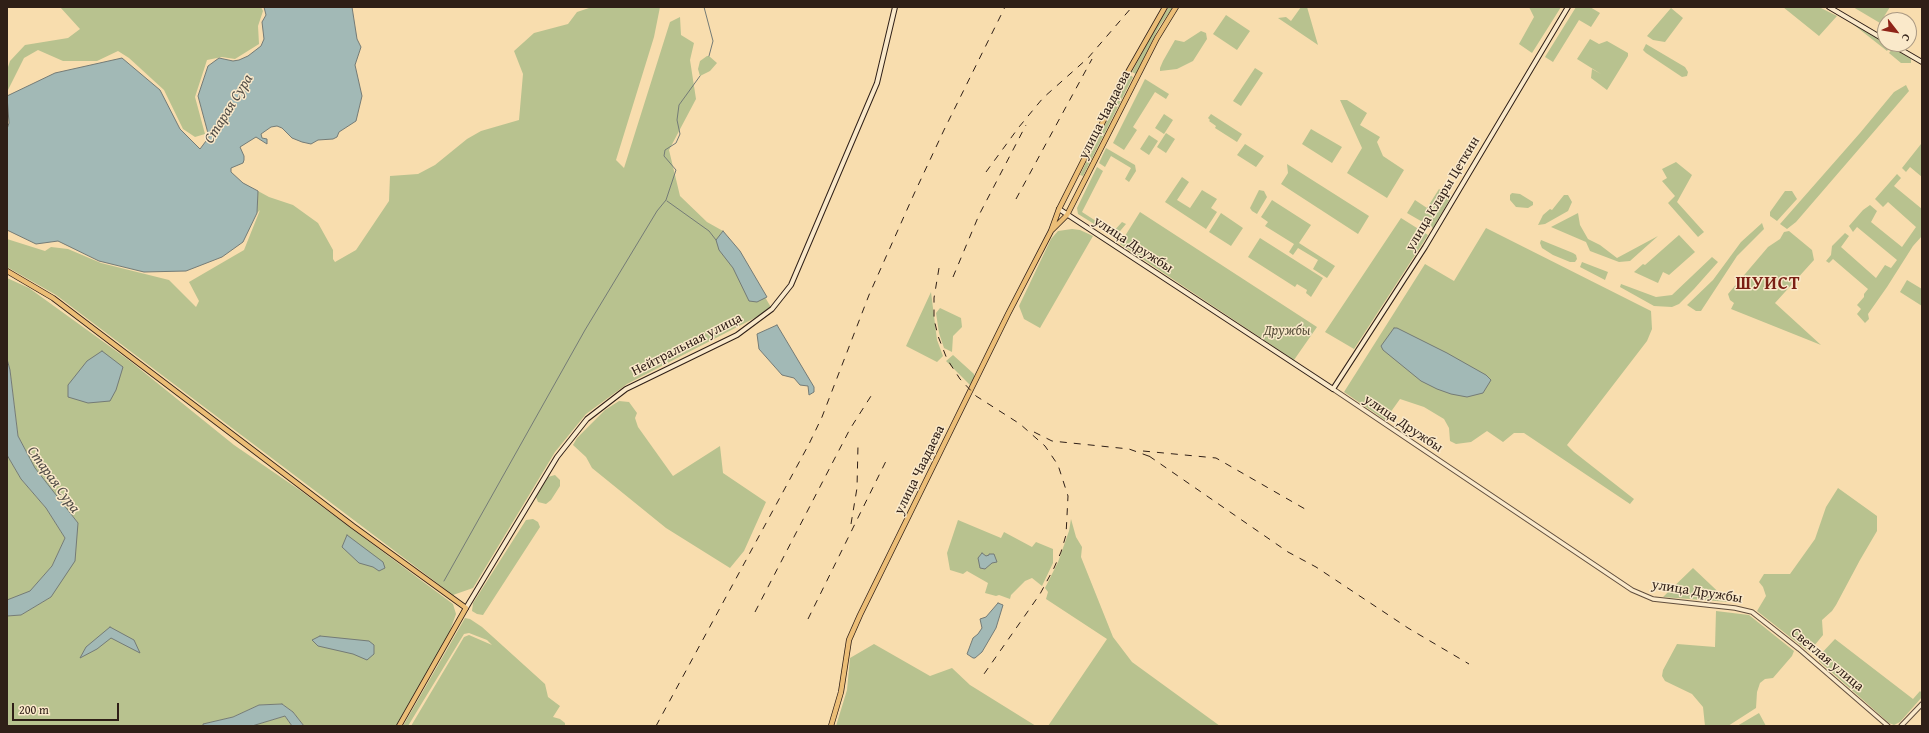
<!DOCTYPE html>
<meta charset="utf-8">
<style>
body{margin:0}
#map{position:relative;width:1929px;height:733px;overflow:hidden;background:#f8ddae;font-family:"Gentium Book Plus",serif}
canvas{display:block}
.frame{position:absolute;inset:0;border:8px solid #2f1f17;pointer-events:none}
.north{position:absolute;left:1877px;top:12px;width:40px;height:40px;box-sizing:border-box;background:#fae9ca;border:1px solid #a99882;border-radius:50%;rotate:121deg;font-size:11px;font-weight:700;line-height:16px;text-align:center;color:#2f1f17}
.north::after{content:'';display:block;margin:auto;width:14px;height:18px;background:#8f2418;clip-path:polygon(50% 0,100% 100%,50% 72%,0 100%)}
.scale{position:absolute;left:12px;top:703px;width:107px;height:18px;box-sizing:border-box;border:2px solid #2f1f17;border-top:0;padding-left:5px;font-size:12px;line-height:14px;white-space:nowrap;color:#2f1f17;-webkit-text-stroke:3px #fae9ca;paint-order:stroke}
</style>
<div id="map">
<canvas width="1929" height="733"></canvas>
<div class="frame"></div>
<div class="north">С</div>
<div class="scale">200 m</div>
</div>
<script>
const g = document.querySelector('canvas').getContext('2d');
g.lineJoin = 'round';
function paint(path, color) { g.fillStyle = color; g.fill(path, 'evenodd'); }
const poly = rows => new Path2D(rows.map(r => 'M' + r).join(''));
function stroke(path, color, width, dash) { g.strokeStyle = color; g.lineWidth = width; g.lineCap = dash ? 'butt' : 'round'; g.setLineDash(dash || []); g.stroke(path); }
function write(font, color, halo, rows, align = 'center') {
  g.font = font + ' "Gentium Book Plus",serif'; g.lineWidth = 3; g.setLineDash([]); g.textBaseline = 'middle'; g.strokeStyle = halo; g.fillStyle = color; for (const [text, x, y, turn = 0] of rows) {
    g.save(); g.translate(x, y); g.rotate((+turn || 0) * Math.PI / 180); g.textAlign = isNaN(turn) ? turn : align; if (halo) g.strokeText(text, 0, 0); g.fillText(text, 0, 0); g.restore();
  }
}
const green = poly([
 [60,7,261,7,263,11,258,26,259,44,235,59,222,57,207,60,195,97,205,134,195,137,183,129,164,90,129,58,118,51,97,61,63,61,38,50,24,58,7,92,7,70,10,61,25,45,68,38,80,29],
 [592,7,660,7,654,37,616,160,624,168,670,22,680,17,681,35,694,43,690,60,696,99,669,150,680,196,707,222,723,231,720,235,739,253,772,309,627,384,586,414,555,452,473,588,453,595,56,295,7,267,7,239,45,251,51,247,68,249,101,263,169,280,196,307,199,301,189,282,244,250,260,210,257,213,258,191,269,197,293,205,318,223,333,250,333,259,335,262,356,250,389,201,390,176,418,174,435,165,467,139,481,131,519,120,523,74,514,51,534,33,568,24,577,12],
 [1169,7,1173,7,1159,27,1136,74,1132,72,1157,25],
 [1301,7,1307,7,1318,45,1278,18,1286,17,1291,21],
 [1529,7,1561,7,1532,53,1519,44,1534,17],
 [1576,7,1590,7,1600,13,1591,27,1579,20,1553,62,1545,57],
 [1783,7,1819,7,1837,16,1819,36],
 [1853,7,1890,7,1880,23],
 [1671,8,1683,18,1665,42,1653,40,1647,36],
 [1226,15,1250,31,1237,50,1213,34],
 [1849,21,1885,42,1885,44,1891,45,1887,51],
 [1201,31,1206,33,1207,39,1193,61,1177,69,1160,71,1160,68,1163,61,1175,40,1184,42],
 [1590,39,1599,44,1607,41,1628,53,1628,56,1607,90,1591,78,1592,69,1601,74,1577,59],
 [1646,44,1685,67,1688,72,1687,76,1682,77,1646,53,1643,50],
 [1893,48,1911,59,1911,63,1901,63,1889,53],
 [707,56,709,56,717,63,710,71,700,76,698,69,700,61],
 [1255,68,1263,73,1241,106,1233,101],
 [1130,75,1133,77,1083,176,1080,175],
 [1145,79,1169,94,1166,99,1155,92,1133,127,1137,130,1124,150,1113,143],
 [1906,85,1909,91,1796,222,1787,229,1780,224,1860,133,1894,92],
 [1340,100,1347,100,1367,113,1360,125,1380,137,1377,142,1383,156,1404,170,1387,198,1347,173,1362,148],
 [1164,114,1173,120,1164,134,1155,128],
 [1211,114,1242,134,1237,142,1215,128,1216,126,1209,121,1210,120,1208,118],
 [1311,129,1342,147,1332,163,1302,144],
 [1166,133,1175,139,1166,153,1157,147],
 [1149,135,1158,141,1149,155,1140,149],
 [1245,144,1264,156,1256,167,1237,155],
 [1921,144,1922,145,1922,177,1910,167,1906,172,1902,168],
 [1106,148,1135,165,1136,171,1129,182,1125,179,1131,168,1111,156,1105,167,1099,163],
 [1676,162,1692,175,1677,202,1704,232,1698,237,1668,203,1675,196,1662,181,1667,178,1662,169],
 [1287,164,1369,216,1358,234,1281,184,1288,173],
 [1097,167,1103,171,1082,212,1113,232,1122,222,1126,224,1115,237,1078,214,1077,208],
 [1897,174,1901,178,1894,186,1922,209,1922,236,1913,246,1887,287,1868,314,1869,319,1865,323,1857,314,1861,309,1857,305,1864,297,1864,294,1868,289,1833,259,1829,263,1826,261,1831,255,1832,246,1845,233,1849,236,1841,247,1876,278,1885,265,1891,268,1897,260,1857,227,1853,232,1849,226,1863,210,1870,205,1877,211,1871,222,1902,247,1916,227,1888,202,1883,207,1875,199],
 [1182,177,1189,182,1177,200,1190,208,1202,190,1217,199,1211,208,1217,212,1206,229,1165,202],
 [1439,189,1451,197,1433,228,1407,213,1415,200,1427,208],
 [1259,190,1264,191,1267,197,1257,214,1252,211,1250,208],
 [1785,191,1792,191,1797,199,1777,221,1770,216,1770,212],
 [1512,193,1520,194,1533,202,1533,205,1528,208,1516,207,1510,200,1510,195],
 [1564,195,1568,195,1572,202,1568,211,1545,224,1538,225,1543,215,1550,209,1552,210],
 [1272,200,1311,225,1299,243,1335,266,1327,278,1313,269,1318,260,1298,248,1293,255,1289,252,1294,244,1265,226,1268,222,1261,217],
 [1140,212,1317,327,1294,360,1120,244],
 [1221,213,1243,228,1231,246,1209,232],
 [1578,213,1580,225,1588,239,1600,245,1617,258,1658,236,1630,261,1619,262,1590,251,1586,242,1551,227],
 [1401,218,1428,235,1354,349,1325,332],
 [1762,223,1764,229,1737,256,1701,311,1696,311,1687,305,1713,280,1741,242],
 [1486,228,1651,311,1652,329,1647,341,1567,445,1574,452,1634,499,1630,504,1524,433,1514,433,1503,442,1487,431,1471,442,1456,444,1450,441,1449,428,1444,419,1424,407,1400,399,1385,420,1344,392,1425,264,1454,281],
 [1072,229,1080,230,1093,236,1040,328,1024,319,1019,306,1051,239,1058,231],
 [1789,231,1812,250,1814,260,1775,303,1821,345,1731,309,1734,303,1730,300,1728,294,1768,247,1780,239,1784,232],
 [1679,235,1695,252,1669,275,1663,272,1658,283,1634,272,1643,264,1645,265],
 [1260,238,1323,278,1311,297,1306,293,1307,290,1297,284,1295,287,1248,257],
 [1541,240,1573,253,1576,255,1577,259,1575,262,1570,262,1553,255,1542,248,1540,243],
 [1712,257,1718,262,1694,289,1679,304,1672,307,1654,306,1620,287,1621,284,1656,297,1672,295],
 [1582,262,1608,272,1605,280,1580,267],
 [7,278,29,288,130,361,234,445,301,491,453,604,456,614,447,639,397,726,304,726,293,712,282,704,259,705,233,717,204,724,203,726,7,726,7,616,21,615,51,597,78,523,35,468,18,436,10,370,7,359],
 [1907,280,1922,289,1922,306,1900,292],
 [931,292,937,340,943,356,937,362,906,346],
 [940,308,961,318,962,327,953,336,952,352,944,348,939,333,936,313],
 [953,355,974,374,974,380,970,385,946,361],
 [619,401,629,402,637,413,635,418,638,427,673,476,720,446,723,473,766,502,744,551,730,568,666,528,592,468,586,457,573,445,577,438,605,410],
 [7,455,21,479,46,508,65,538,52,566,30,592,7,600],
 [555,475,560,480,560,486,551,500,546,504,538,502,536,497,548,477],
 [1838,488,1877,516,1877,531,1860,560,1836,605,1832,611,1822,620,1823,635,1809,652,1757,611,1766,596,1763,587,1759,582,1764,574,1790,574,1815,539,1826,507],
 [533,519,538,522,540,527,483,615,477,614,472,611,473,603,526,520],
 [1071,519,1076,537,1082,547,1081,557,1113,637,1132,662,1220,726,1048,726,1107,639,1046,599,1048,592,1045,588,1058,562,1069,531],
 [958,520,1001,538,1004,532,1032,547,1036,542,1053,549,1053,563,1042,586,1032,578,1025,581,1011,595,1010,599,999,595,996,596,985,593,988,583,967,571,963,574,950,570,947,553],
 [1693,568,1729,602,1663,597],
 [1716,611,1749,615,1794,651,1792,656,1773,678,1765,679,1760,683,1757,692,1756,708,1728,726,1705,726,1703,707,1692,694,1665,681,1662,676,1663,670,1677,644,1715,647],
 [465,618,470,619,482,627,545,684,548,697,560,706,553,717,560,719,565,723,565,726,411,726,464,637,469,635,492,645,487,640,469,633,464,634,408,726,403,726],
 [1835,639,1913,699,1920,691,1922,693,1922,697,1900,722,1894,725,1889,723,1819,661,1819,656],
 [874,644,930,676,952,668,970,685,1036,726,836,726,847,690,850,658],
 [1759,713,1766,726,1737,726],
 [285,716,292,726,252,726]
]);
const water = poly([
 [264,7,352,7,357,39,361,47,355,65,362,96,356,121,339,132,337,137,333,139,318,140,311,144,302,142,292,138,282,128,277,126,271,127,261,134,262,138,267,139,267,144,256,137,240,147,244,156,244,160,243,163,231,168,231,172,243,183,258,191,257,213,243,242,222,257,186,271,144,272,99,261,58,241,36,244,7,230,7,129,9,123,7,96,55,73,122,58,160,90,180,129,200,149,209,137,198,96,208,66,219,58,233,61,239,60,248,56,261,46,264,39,262,22,266,15,264,7],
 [723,231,740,251,767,297,757,302,749,301,733,268,719,250,716,240,723,231],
 [777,325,814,387,814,392,809,395,808,386,800,385,794,378,782,375,759,349,757,334,777,325],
 [1394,328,1397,328,1447,353,1486,375,1491,380,1483,393,1467,397,1451,394,1437,389,1421,381,1383,350,1381,346,1394,328],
 [102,351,123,367,116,390,110,401,88,403,68,397,68,385,87,361,102,351],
 [7,359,10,370,18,436,35,468,78,523,75,561,51,597,21,615,7,616,7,600,30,591,52,566,65,538,46,508,21,479,7,455,7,359],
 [347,535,383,562,385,568,379,571,373,567,359,563,342,547,347,535],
 [982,553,986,556,989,555,989,554,994,554,997,562,992,563,985,569,980,568,978,558,982,553],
 [998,603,1003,605,996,628,982,652,975,658,973,658,967,654,973,638,978,634,982,628,980,619,986,617,998,603],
 [110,627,134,640,140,653,111,638,97,649,80,658,86,647,110,627],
 [320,636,369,641,374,645,374,654,367,660,353,654,318,646,312,640,320,636],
 [282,704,293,712,304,726,292,726,285,716,252,726,203,726,203,724,233,717,259,705,282,704]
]);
const stream = poly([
 [704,7,713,41,709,56],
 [667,201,709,231,716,240],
 [444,581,585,330,657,211,666,200,676,170,664,156,665,150,676,143,680,134,677,120,679,105,700,76]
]);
const tertiary = poly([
 [1333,389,1632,590,1653,599,1735,608,1752,612,1799,649,1888,726],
 [1901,726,1922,704]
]);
const secondary = poly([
 [1829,7,1885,40],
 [1891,44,1922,62],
 [1059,209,1333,389,1425,247,1568,7],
 [466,608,557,457,587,419,626,389,737,335,772,309,791,285,877,83,895,7]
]);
const primary = poly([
 [1052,230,1067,215,1157,38,1176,7],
 [7,271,53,298,353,526,466,608,399,726],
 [831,726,841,692,849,640,860,615,1008,314,1051,231,1059,209,1128,72,1165,7]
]);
const rail = poly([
 [986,172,1019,127,1043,98,1088,58,1132,7],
 [1016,199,1092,59],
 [939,268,934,298,934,319,938,336,947,359,960,379,976,396,1020,424,1045,446,1058,465,1068,496,1066,535,1061,552,1054,568,1040,594,984,674],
 [953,277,979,215,1026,125],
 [1034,432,1052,441,1129,449,1154,458],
 [1143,451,1216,458,1305,509],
 [1149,456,1288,552,1316,567,1408,628,1469,664],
 [851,524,857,488,858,445],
 [755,612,850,429,871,396],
 [808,619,888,457],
 [656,726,809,444,822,417,869,295,914,194,944,130,1005,7]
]);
const streetNames = [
 ["улица Чаадаева",1105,115,-63],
 ["улица Клары Цеткин",1443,194,-59],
 ["улица Дружбы",1133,245,33],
 ["Нейтральная улица",687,345,-27],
 ["улица Дружбы",1403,424,34],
 ["улица Чаадаева",920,470,-64],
 ["улица Дружбы",1697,592,9],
 ["Светлая улица",1827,660,40]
];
const parkNames = [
 ["Дружбы",1287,331]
];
const waterNames = [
 ["Старая Сура",229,109,-58],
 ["Старая Сура",53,480,54]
];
const districtNames = [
 ["ШУИСТ",1768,284]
];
paint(green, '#b8c28f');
paint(water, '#a2b9b6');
stroke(water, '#747b76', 1);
stroke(stream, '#747b76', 1);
stroke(tertiary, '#614e3d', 5.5);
stroke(secondary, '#2f1f17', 6);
stroke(primary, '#2f1f17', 6);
stroke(tertiary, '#fae9ca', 3.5);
stroke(secondary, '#fae9ca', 4);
stroke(primary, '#ecbe77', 4.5);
stroke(rail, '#2f1f17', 1, [7, 7]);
write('14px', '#2f1f17', '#fae9ca', streetNames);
write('italic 14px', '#58503b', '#fae9ca', parkNames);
write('italic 15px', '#524d47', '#fae9ca', waterNames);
g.letterSpacing = '1px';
write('bold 18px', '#7a1f14', '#fae9ca', districtNames);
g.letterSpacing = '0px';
</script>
